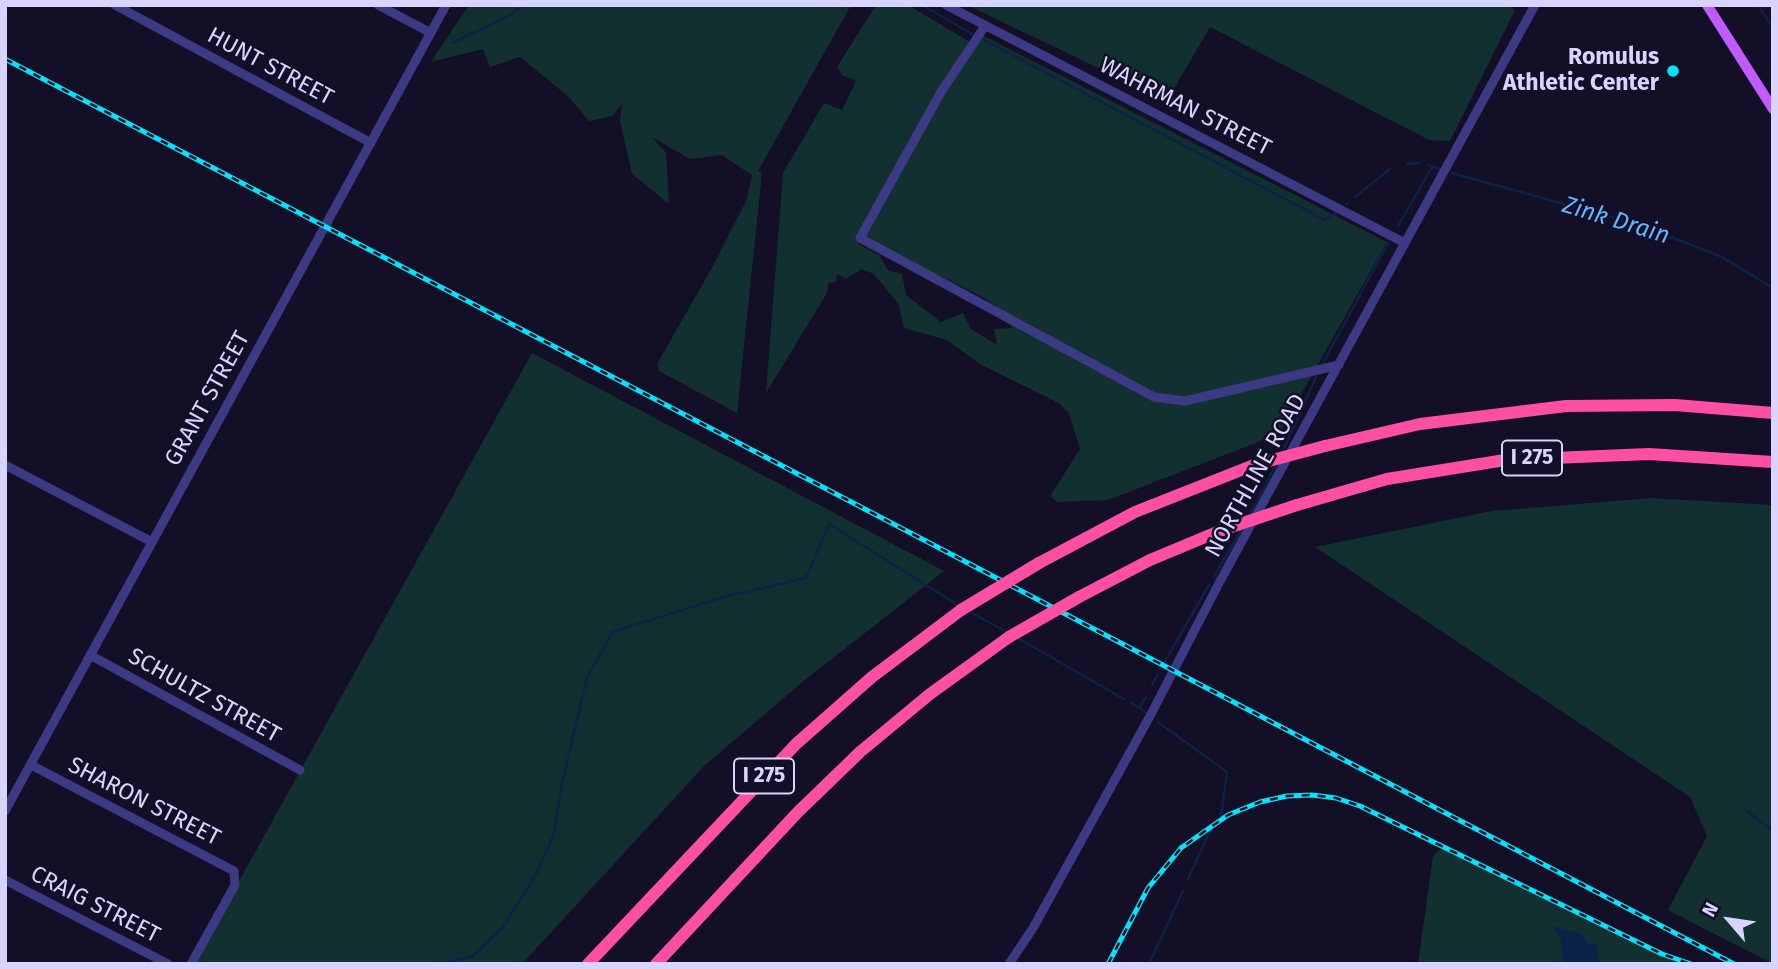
<!DOCTYPE html>
<style>
body{margin:0}
#map{position:relative;width:1778px;height:969px;overflow:hidden;background:#130f26;font-family:"Fira Sans",sans-serif}
canvas{display:block}
.frame{position:absolute;inset:0;border:7px solid #d9d4ff;pointer-events:none}
.north{position:absolute;left:1694px;top:885px;width:70px;height:70px;-webkit-text-stroke:5px #130f26;paint-order:stroke;rotate:299deg;font-size:19px;font-weight:700;line-height:28px;text-align:center;color:#d9d4ff}
.north::after{content:'';display:block;margin:auto;width:24px;height:32px;background:#d9d4ff;clip-path:polygon(50% 0,100% 100%,50% 72%,0 100%)}
</style>
<div id="map">
<canvas width="1778" height="969"></canvas>
<div class="frame"></div>
<div class="north">N</div>
</div>
<script>
const g = document.querySelector('canvas').getContext('2d');
g.lineJoin = 'round';
function paint(path, color) { g.fillStyle = color; g.fill(path, 'evenodd'); }
const poly = rows => new Path2D(rows.map(r => 'M' + r).join(''));
function stroke(path, color, width, dash) { g.strokeStyle = color; g.lineWidth = width; g.lineCap = dash ? 'butt' : 'round'; g.setLineDash(dash || []); g.stroke(path); }
function write(font, color, halo, rows, align = 'center') {
  g.font = font + ' "Fira Sans",sans-serif'; g.lineWidth = 5; g.setLineDash([]); g.textBaseline = 'middle'; g.strokeStyle = halo; g.fillStyle = color; for (const [text, x, y, turn = 0] of rows) {
    g.save(); g.translate(x, y); g.rotate((+turn || 0) * Math.PI / 180); g.textAlign = isNaN(turn) ? turn : align; if (halo) g.strokeText(text, 0, 0); g.fillText(text, 0, 0); g.restore();
  }
}
const green = poly([
 [469,5,851,5,758,171,762,173,737,413,659,371,657,364,713,266,747,199,752,175,722,155,690,159,652,137,666,153,669,204,632,174,620,121,622,104,612,116,589,121,569,97,520,57,490,67,483,49,431,62],
 [876,5,908,5,975,45,982,35,1387,242,1279,434,1108,500,1057,502,1050,496,1080,449,1069,413,1059,403,980,364,947,340,904,328,899,305,874,274,862,269,846,279,837,274,836,282,828,283,827,293,766,393,783,173,824,103,842,110,856,81,842,75,837,67],
 [868,237,877,245,981,296,1003,311,1012,328,994,329,997,345,971,329,963,313,941,322,906,295,902,274,888,270,879,255,858,244],
 [967,5,1508,5,1515,10,1450,141,1429,140,1210,27,1167,101],
 [532,353,944,571,805,680,704,766,522,964,193,964],
 [1651,498,1773,505,1773,964,1668,910,1707,836,1690,797,1315,547,1492,511],
 [1442,848,1588,921,1680,964,1418,964,1433,856]
]);
const water = poly([
 [1552,926,1582,934,1587,943,1597,945,1599,964,1563,964,1561,940]
]);
const stream = poly([
 [922,5,972,34],
 [1758,5,1773,28],
 [980,38,1325,220,1337,212],
 [452,43,512,14,523,5],
 [1407,164,1420,163],
 [1428,165,1442,170],
 [1452,173,1640,225,1722,257,1773,288],
 [1355,197,1391,168],
 [1346,204,1348,203],
 [1398,226,1432,167],
 [1323,363,1388,243],
 [1282,453,1317,375],
 [1250,514,1276,465],
 [1213,578,1242,529],
 [966,610,1007,632],
 [1016,637,1124,699],
 [1165,661,1209,585],
 [1152,685,1158,674],
 [1130,702,1148,714],
 [1139,708,1146,697],
 [1158,722,1227,772,1221,817],
 [1747,811,1773,831],
 [1188,879,1213,824],
 [440,964,473,956,503,927,537,873,554,834,562,784,587,677,613,632,723,597,806,578,829,524,961,607],
 [1149,964,1183,891]
]);
const minor = poly([
 [115,5,371,143],
 [378,5,431,33],
 [946,5,1405,243],
 [985,26,941,92,860,238,1154,397,1185,401,1339,365],
 [5,465,152,542],
 [90,655,300,770],
 [31,765,234,871,235,885,191,964],
 [5,811,446,5],
 [5,880,168,964],
 [1009,964,1033,928,1150,716,1218,585,1535,5]
]);
const major = poly([
 [1707,5,1773,109]
]);
const highway = poly([
 [1325,446,1420,424,1566,406,1675,405,1773,413],
 [1297,505,1387,479,1505,460,1649,454,1773,462],
 [1039,563,1135,512,1254,465],
 [1079,597,1150,560,1222,530],
 [588,964,796,744,872,677,961,610],
 [656,964,797,813,860,752,930,694,1009,637]
]);
const rail = poly([
 [5,59,1734,964],
 [1108,964,1148,888,1181,848,1228,815,1260,802,1287,796,1312,795,1336,798,1360,806,1662,954,1691,964]
]);
const highwayBridge = poly([
 [1254,465,1325,446],
 [1222,530,1297,505],
 [961,610,1039,563],
 [1009,637,1079,597]
]);
const markers = [
 [1673,71,7,"#00e5ff"]
];
const shields = [
 [1532,458,60],
 [764,776,60]
];
const shieldNames = [
 ["I 275",1532,458],
 ["I 275",764,776]
];
const poiNames = [
 ["Romulus",1659,58],
 ["Athletic Center",1659,84]
];
const streetNames = [
 ["HUNT STREET",270,67,28],
 ["WAHRMAN STREET",1185,107,27],
 ["GRANT STREET",208,399,-61],
 ["NORTHLINE ROAD",1256,476,-61],
 ["SCHULTZ STREET",204,696,29],
 ["SHARON STREET",144,802,27],
 ["CRAIG STREET",95,905,27]
];
const waterNames = [
 ["Zink Drain",1616,221,17]
];
paint(green, '#12302f');
paint(water, '#0c2248');
stroke(stream, '#0c2248', 2.5);
stroke(minor, '#3d3a85', 9);
stroke(major, '#c25bff', 10);
stroke(highway, '#ff4fa3', 12);
stroke(rail, '#00e5ff', 5);
stroke(rail, '#130f26', 2.5, [8]);
stroke(highwayBridge, '#ff4fa3', 12);
for (const [x, y, r, color] of markers) { const dot = new Path2D(); dot.arc(x, y, r, 0, 2 * Math.PI); g.fillStyle = color; g.fill(dot); stroke(dot, '#130f26', 2.5); }
for (const [x, y, w] of shields) { const box = new Path2D(); box.roundRect(x - w / 2, y - 17.5, w, 35, 5); g.fillStyle = '#130f26'; g.fill(box); stroke(box, '#d9d4ff', 2); }
write('bold 21px', '#d9d4ff', null, shieldNames);
write('bold 23px', '#d9d4ff', '#130f26', poiNames, 'right');
write('23px', '#d9d4ff', '#130f26', streetNames);
write('italic 24px', '#62b6ff', '#130f26', waterNames);
</script>
